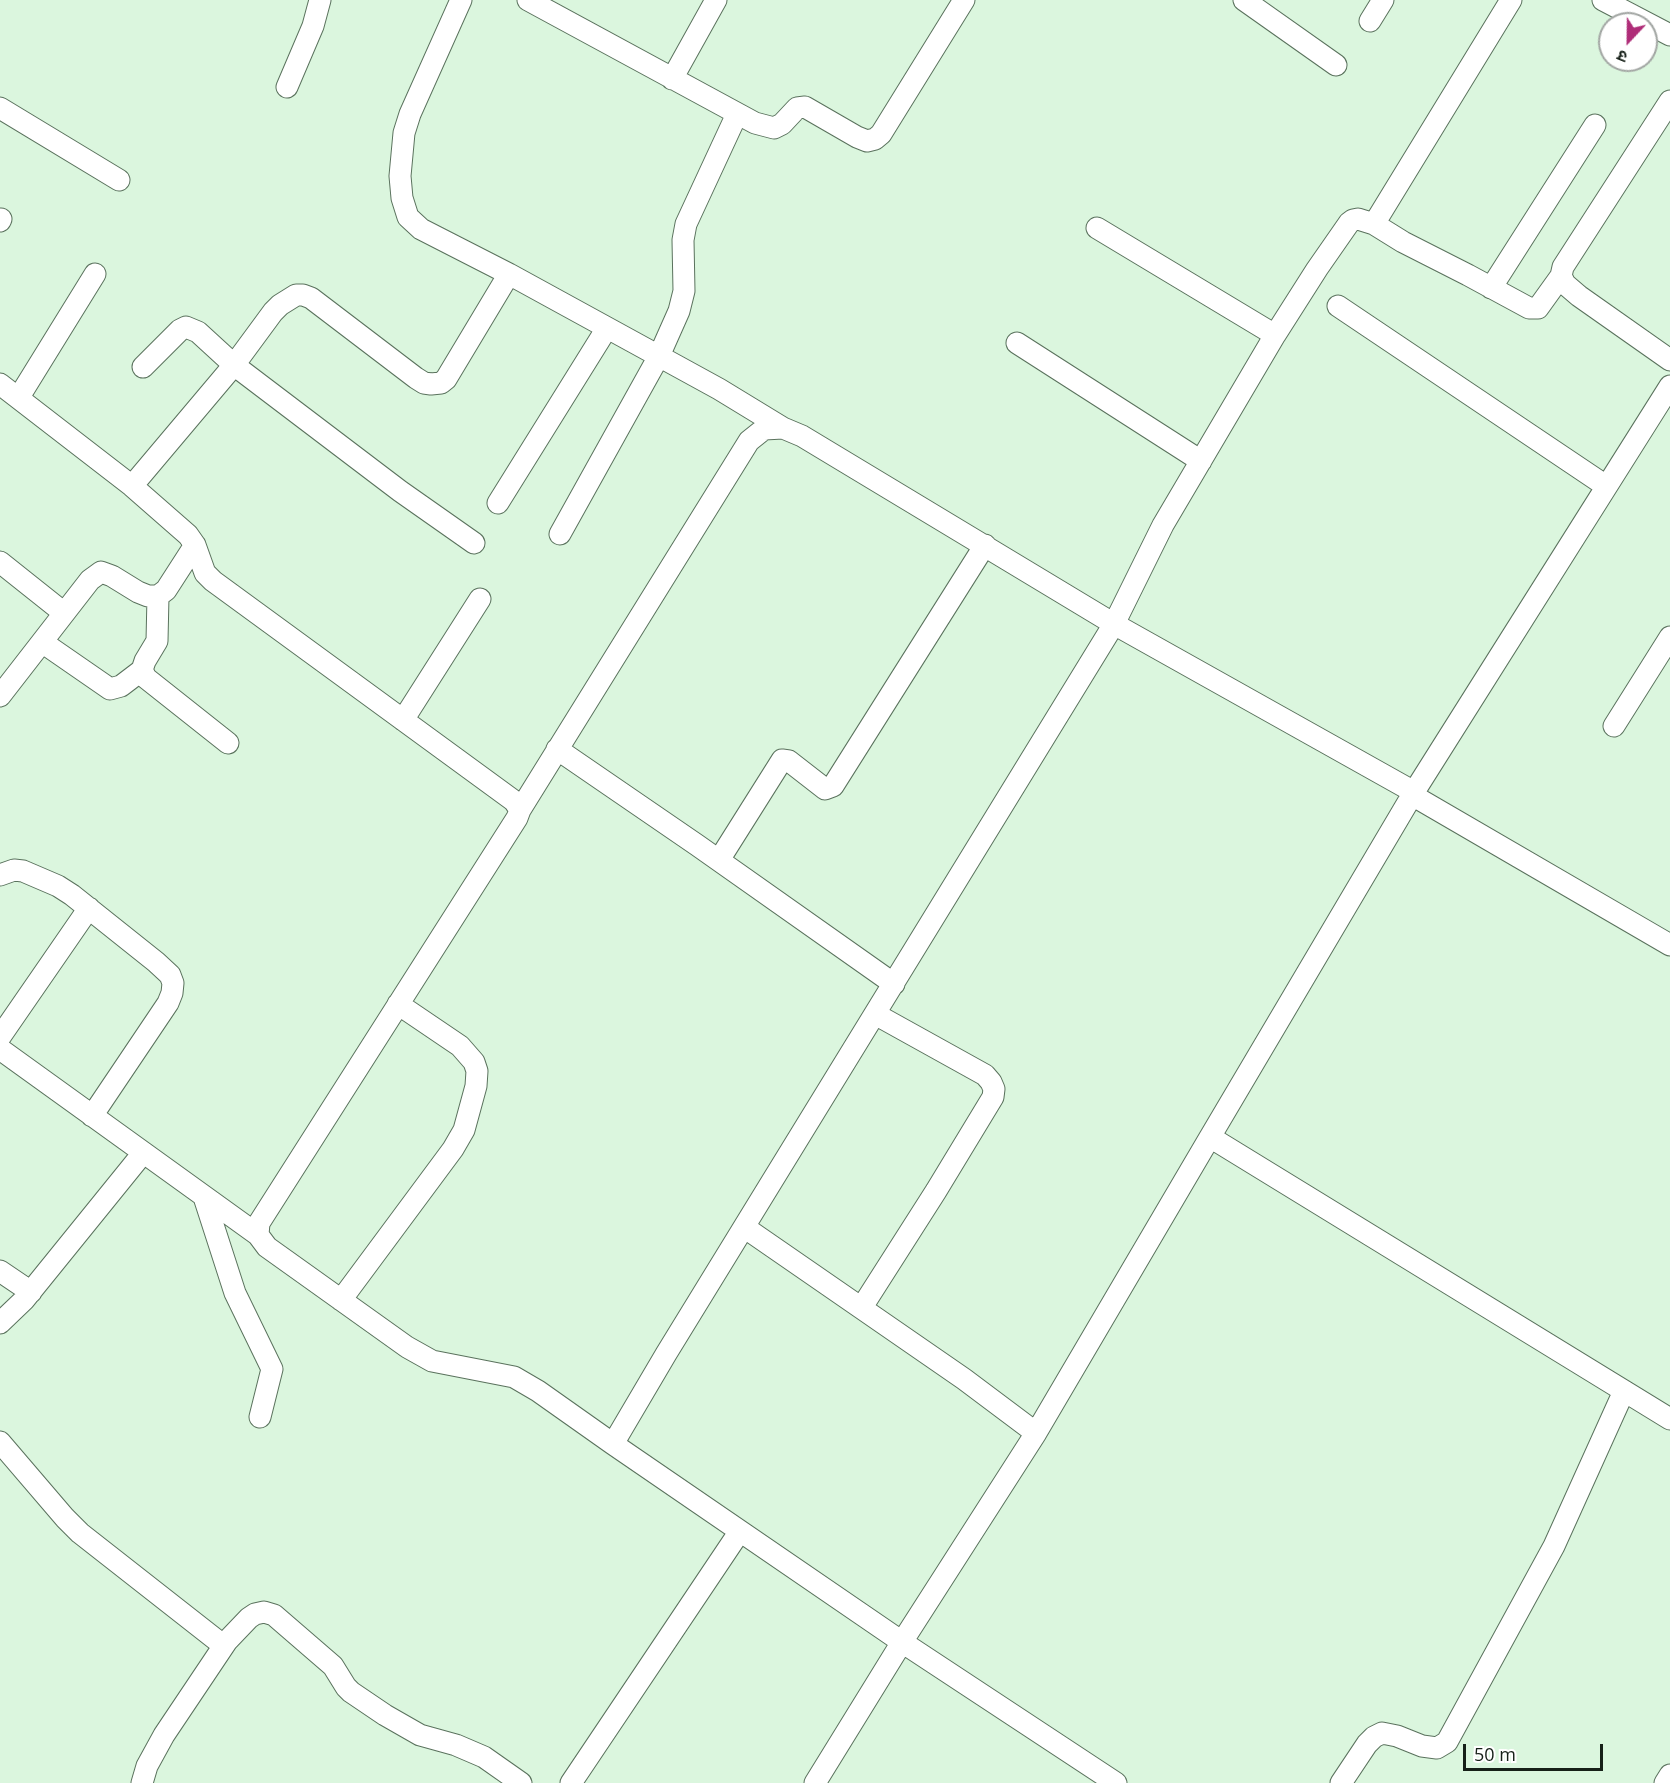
<!DOCTYPE html>
<meta charset="utf-8">
<style>
body{margin:0}
#map{position:relative;width:1670px;height:1783px;overflow:hidden;background:#dbf6de;font-family:"Open Sans","Noto Sans Devanagari",sans-serif}
canvas{display:block}
.north{position:absolute;left:1598px;top:12px;width:60px;height:60px;box-sizing:border-box;background:#fff;border:2px solid #a2a6a3;border-radius:50%;rotate:202deg;font-size:16px;font-weight:700;line-height:24px;text-align:center;color:#162018}
.north::after{content:'';display:block;margin:auto;width:21px;height:27px;background:#af2d78;clip-path:polygon(50% 0,100% 100%,50% 72%,0 100%)}
.scale{position:absolute;left:1463px;top:1744px;width:140px;height:27px;box-sizing:border-box;border:3px solid #162018;border-top:0;padding-left:8px;font-size:18px;line-height:21px;white-space:nowrap;color:#162018;-webkit-text-stroke:4px #fff;paint-order:stroke}
</style>
<div id="map">
<canvas width="1670" height="1783"></canvas>
<div class="north">उ</div>
<div class="scale">50 m</div>
</div>
<script>
const g = document.querySelector('canvas').getContext('2d');
g.lineJoin = 'round';
const poly = rows => new Path2D(rows.map(r => 'M' + r).join(''));
function stroke(path, color, width, dash) { g.strokeStyle = color; g.lineWidth = width; g.lineCap = dash ? 'butt' : 'round'; g.setLineDash(dash || []); g.stroke(path); }
const minor = poly([
 [461,0,410,114,404,133,400,176,402,198,408,217,421,229,509,274,719,389,783,428],
 [528,0,755,123,774,128,782,124,797,108,805,107,857,137,867,141,875,139,881,134,964,0],
 [1244,0,1336,65],
 [1603,0,1670,35],
 [1370,21,1383,0],
 [672,79,716,0],
 [287,87,313,26,320,0],
 [1670,101,1563,267,1561,276,1565,284,1579,296,1670,360],
 [0,108,119,180],
 [0,221,1,219],
 [1374,224,1511,0],
 [1097,228,1275,335],
 [1491,288,1595,125],
 [1338,306,1606,486],
 [1017,343,1201,461],
 [143,367,180,330,186,327,198,332,234,365,400,491,474,543],
 [0,384,132,486,188,535,195,545,205,573,213,581,514,801,520,810,517,818,259,1223,258,1235,267,1247,407,1347,432,1361,514,1377,538,1391,613,1444,902,1642,1116,1783],
 [19,397,95,274],
 [132,486,234,365,273,312,280,305,296,295,303,295,311,298,416,378,424,383,431,384,441,383,446,379,509,274],
 [498,503,607,328],
 [560,534,659,356,679,311,684,291,683,240,686,224,737,114],
 [0,562,64,613],
 [158,596,157,641,145,661,142,670,146,678,228,743],
 [42,642,110,689,121,686,142,670],
 [0,696,90,580,101,572,112,576,138,592,148,596,158,596,166,590,195,545],
 [403,720,480,599],
 [1614,726,1670,637],
 [557,749,697,845,894,984],
 [1412,795,1670,945],
 [520,810,749,441,764,429,783,428,802,436,1114,624,1414,792],
 [719,860,782,760,789,761,825,789,833,786,985,545],
 [0,875,14,870,23,871,58,886,72,895,156,962,170,975,173,983,172,993,168,1003,92,1116],
 [0,1037,89,908],
 [0,1049,258,1235],
 [1210,1137,1414,792,1670,386],
 [204,1197,235,1293,272,1369,260,1417],
 [744,1227,964,1379,1036,1433],
 [0,1271,31,1292],
 [341,1300,453,1149,464,1130,476,1086,477,1071,474,1062,460,1046,398,1004],
 [862,1307,936,1191,993,1097,994,1089,991,1082,985,1075,875,1014],
 [0,1323,24,1300,143,1153],
 [0,1442,65,1518,80,1533,219,1642,227,1641,249,1618,255,1614,264,1612,274,1615,333,1666,346,1687,351,1692,385,1715,420,1735,456,1745,484,1757,521,1783],
 [613,1444,666,1354,1114,624,1163,525,1275,335,1317,269,1349,223,1353,220,1358,219,1374,224,1403,242,1468,275,1529,308,1538,308,1561,276],
 [142,1783,147,1766,164,1735,227,1641],
 [571,1783,740,1531],
 [815,1783,902,1642,1036,1433,1210,1137,1670,1419],
 [1341,1783,1367,1744,1374,1737,1382,1733,1397,1736,1422,1746,1437,1748,1447,1742,1554,1546,1624,1391],
 [1665,1783,1670,1775]
]);
stroke(minor, '#5a725d', 23);
stroke(minor, '#fff', 21);
</script>
